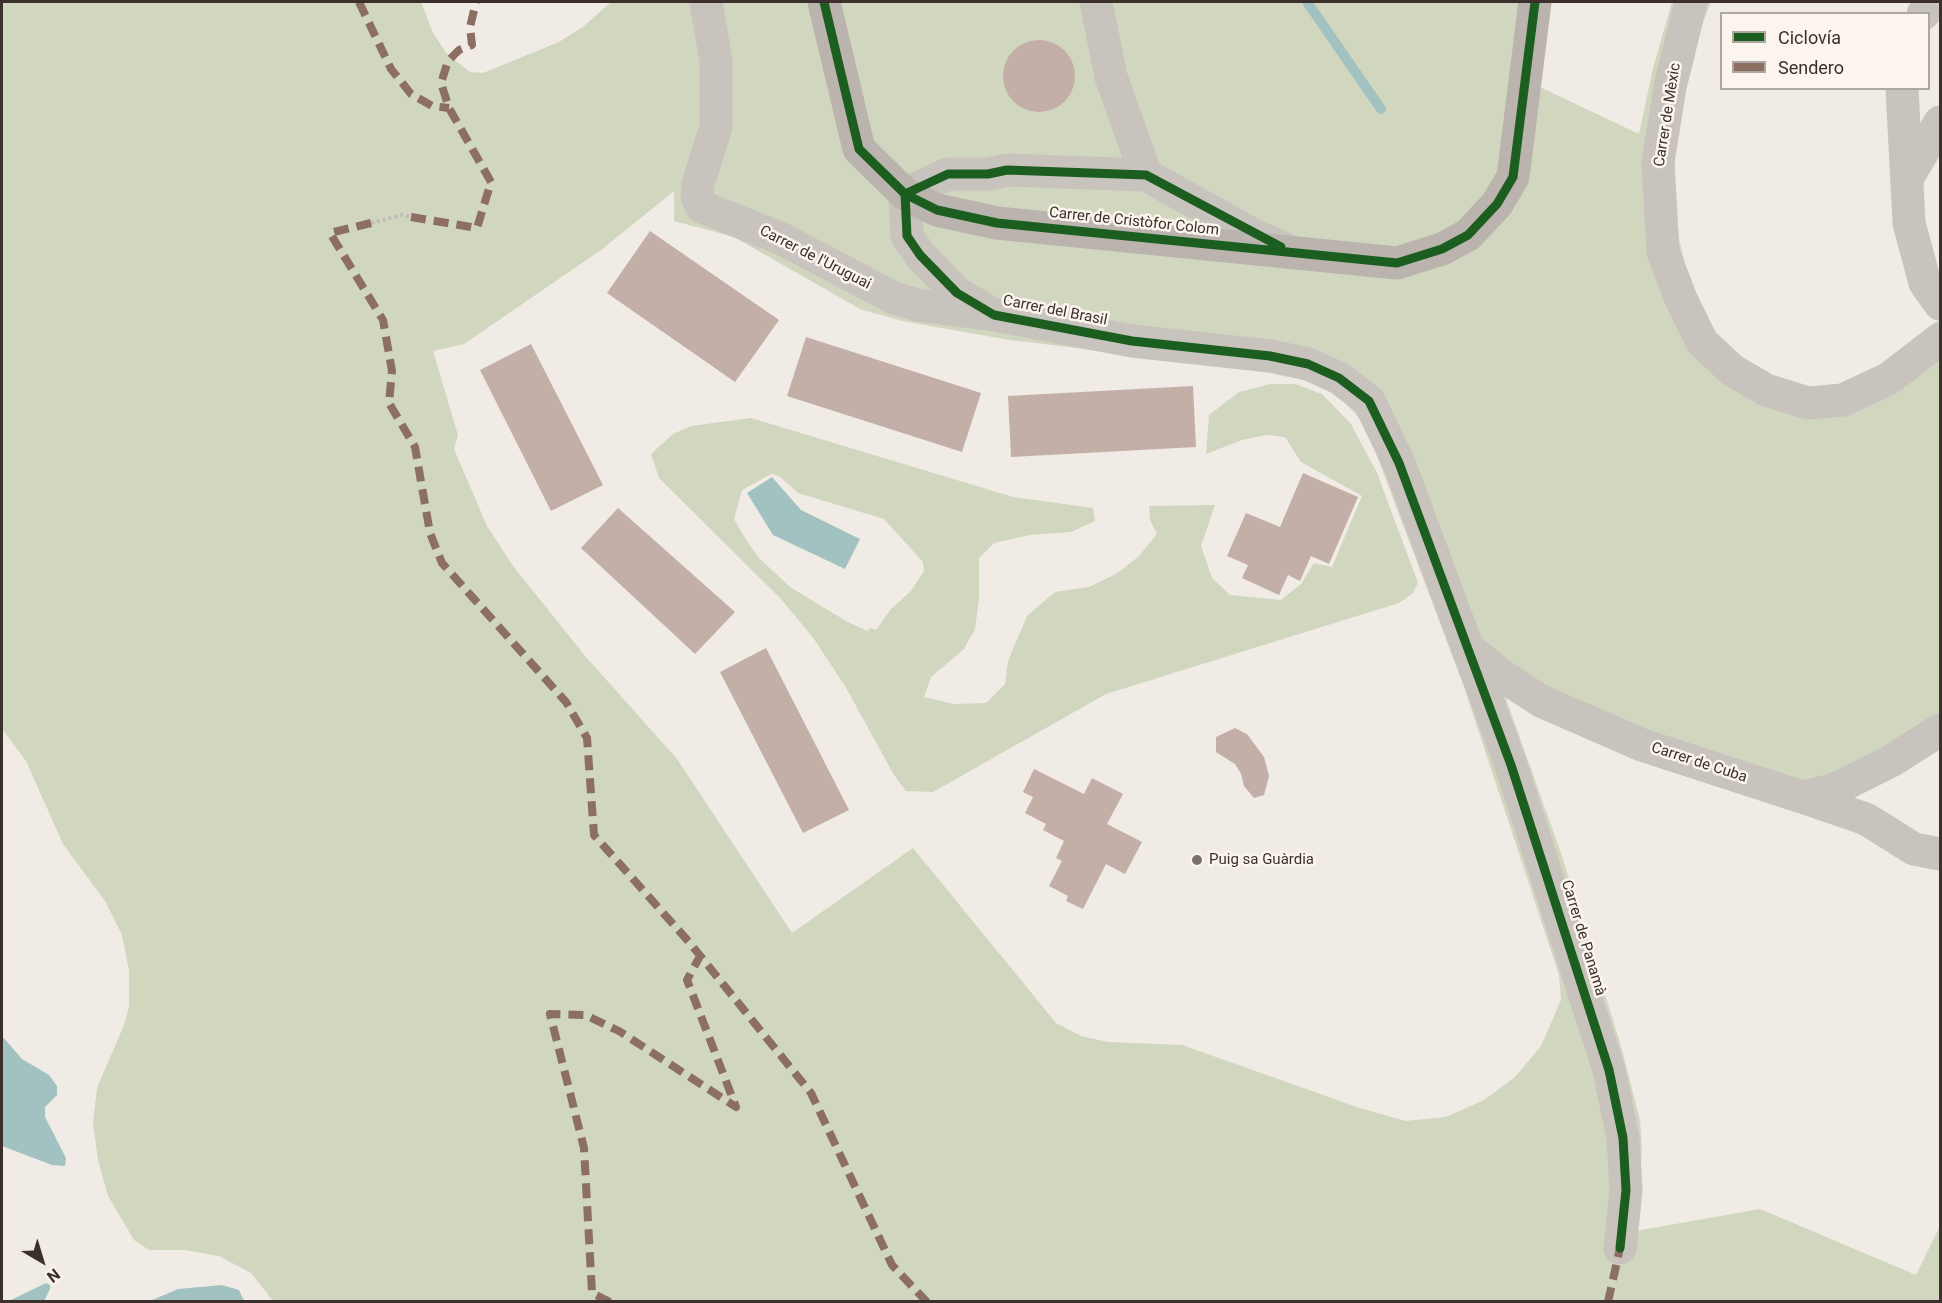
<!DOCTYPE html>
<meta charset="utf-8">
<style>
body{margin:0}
#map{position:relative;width:1942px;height:1303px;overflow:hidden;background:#f0ebe5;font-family:Roboto,sans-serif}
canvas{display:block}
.frame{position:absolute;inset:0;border:3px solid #3b302b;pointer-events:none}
.legend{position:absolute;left:1720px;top:12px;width:210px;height:78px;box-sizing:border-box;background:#fbf5ee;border:2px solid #aea6a0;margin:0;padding:8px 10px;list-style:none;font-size:18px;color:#3b302b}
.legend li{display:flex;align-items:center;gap:12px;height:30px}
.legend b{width:30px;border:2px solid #aea6a0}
.north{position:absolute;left:12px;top:1231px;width:60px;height:60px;-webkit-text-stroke:4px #fbf5ee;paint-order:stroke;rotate:142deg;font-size:16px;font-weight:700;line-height:24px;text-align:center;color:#3b302b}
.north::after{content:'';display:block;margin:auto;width:21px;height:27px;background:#3b302b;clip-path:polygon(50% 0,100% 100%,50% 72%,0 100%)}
</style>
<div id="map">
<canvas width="1942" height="1303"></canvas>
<div class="frame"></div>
<ul class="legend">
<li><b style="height:8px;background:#1b5e20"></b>Ciclovía</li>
<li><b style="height:8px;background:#8d6e63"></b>Sendero</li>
</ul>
<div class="north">N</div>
</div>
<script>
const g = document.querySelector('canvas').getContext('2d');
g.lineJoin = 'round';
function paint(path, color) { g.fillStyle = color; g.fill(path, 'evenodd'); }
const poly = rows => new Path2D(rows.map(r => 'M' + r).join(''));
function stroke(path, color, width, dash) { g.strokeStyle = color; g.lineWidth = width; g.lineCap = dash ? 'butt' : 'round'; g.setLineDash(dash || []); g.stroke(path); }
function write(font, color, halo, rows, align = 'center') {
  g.font = font + ' Roboto,sans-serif'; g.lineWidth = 5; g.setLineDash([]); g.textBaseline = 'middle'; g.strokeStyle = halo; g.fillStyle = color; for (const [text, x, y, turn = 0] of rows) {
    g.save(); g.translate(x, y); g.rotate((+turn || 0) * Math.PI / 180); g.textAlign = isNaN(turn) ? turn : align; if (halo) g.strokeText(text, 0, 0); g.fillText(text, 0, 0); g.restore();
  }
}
const green = poly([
 [2,2,421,2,433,33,447,54,470,72,483,73,559,42,584,26,611,2,1535,2,1525,80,1639,134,1653,68,1672,2,1711,2,1700,29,1676,123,1674,185,1679,239,1690,285,1704,315,1726,348,1750,367,1809,390,1856,382,1940,319,1940,746,1837,799,1505,696,1562,856,1621,1046,1640,1120,1642,1149,1636,1231,1760,1209,1916,1275,1940,1226,1940,1301,274,1302,251,1273,219,1256,185,1250,149,1250,134,1240,108,1196,98,1160,93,1123,97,1088,124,1025,129,1007,129,971,122,935,105,901,63,844,26,761,2,729],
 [674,191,674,221,734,237,860,309,902,321,1010,340,1274,372,1328,386,1346,404,1362,421,1374,448,1464,687,1559,975,1561,1000,1541,1046,1515,1077,1484,1100,1446,1117,1405,1121,1357,1107,1182,1045,1108,1042,1081,1036,1056,1023,913,848,792,933,677,759,586,657,513,566,487,526,454,449,458,435,433,351,464,344,601,250],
 [1270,384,1295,384,1322,394,1351,424,1377,473,1418,583,1413,593,1399,603,1106,694,933,792,906,791,894,775,845,686,814,639,781,599,659,478,651,454,673,434,691,426,751,418,1013,497,1093,508,1095,521,1071,532,1030,535,994,543,979,558,979,599,975,629,964,649,931,677,924,697,954,704,986,703,1005,684,1008,661,1027,616,1055,592,1089,587,1116,574,1138,557,1157,534,1150,520,1149,506,1215,505,1201,546,1212,578,1230,595,1281,600,1301,584,1314,563,1332,567,1362,496,1301,462,1285,437,1266,435,1242,440,1206,454,1209,415,1239,392],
 [771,474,779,476,798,493,884,519,923,562,924,571,911,591,891,609,876,630,871,628,867,631,846,621,790,587,758,557,745,538,734,519,742,490]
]);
const water = poly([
 [772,477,801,510,860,539,845,569,773,535,747,493],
 [2,1036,22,1059,49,1075,57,1086,57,1095,45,1107,45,1117,66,1158,65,1166,52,1165,2,1146],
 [46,1283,50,1285,50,1289,44,1301,9,1301],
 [222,1285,239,1290,244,1301,150,1301,178,1289]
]);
const stream = poly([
 [1307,2,1381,109]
]);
const building = poly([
 '1003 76a36 36 0 1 1 72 0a36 36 0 1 1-72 0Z',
 [650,231,779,320,735,382,607,293],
 [806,337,981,393,962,452,787,396],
 [531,344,603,485,551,511,480,370],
 [1193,386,1196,447,1011,457,1008,396],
 [1303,473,1358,497,1329,564,1311,556,1300,581,1288,575,1279,595,1242,578,1248,565,1227,556,1246,513,1280,527],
 [618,508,735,612,695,654,581,548],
 [766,648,849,810,803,833,720,672],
 [1235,728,1247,734,1264,757,1269,776,1264,795,1254,798,1244,786,1241,774,1235,764,1216,752,1216,737],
 [1034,769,1084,794,1092,778,1123,794,1107,824,1142,842,1125,874,1106,864,1083,909,1066,901,1068,896,1049,886,1062,861,1056,858,1064,841,1043,830,1046,824,1025,813,1033,797,1023,792]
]);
const path = poly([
 [371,223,402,215,411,217]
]);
const street = poly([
 [706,2,716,61,716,127,698,184,697,197,702,207,782,239,894,298,917,305,986,314],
 [1096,2,1111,77,1146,175],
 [1691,2,1670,87,1658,162,1663,252,1681,299,1702,342,1732,370,1766,390,1808,403,1843,400,1890,378,1940,339],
 [1923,14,1931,5,1940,5],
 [1902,88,1909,223,1925,283,1940,304],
 [1907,179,1940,122],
 [1289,251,1250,233,1146,175,1007,170,988,174,948,174,905,194,907,236,920,255,957,293,994,315,1132,341,1270,356,1308,364,1339,378,1369,401,1399,463,1511,765,1609,1070,1623,1138,1626,1190,1620,1248],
 [1467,647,1501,675,1541,701,1642,745,1802,797,1833,790,1891,761,1940,730],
 [1802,797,1866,819,1914,849,1940,854]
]);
const secondary = poly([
 [824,2,859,149,905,194,937,210,997,223,1397,263,1442,249,1468,235,1497,204,1513,177,1535,2]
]);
const quiet = poly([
 [359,2,391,69,411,94,432,106,449,108],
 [411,217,477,228,491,182,449,108,441,83,448,61,459,50,472,45,470,27,476,2],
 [371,223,330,233,383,320,392,371,389,403,415,447,430,533,442,563,566,702,587,738,594,835,689,942,811,1093,892,1265,927,1302],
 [610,1302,592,1293,584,1148,550,1014,585,1015,619,1031,736,1107,687,980,699,958],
 [1608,1302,1620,1248]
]);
const cycleway = poly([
 [824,2,859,149,905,194,937,210,997,223,1397,263,1442,249,1468,235,1497,204,1513,177,1535,2],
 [905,194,907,236,920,255,957,293,994,315,1132,341,1270,356,1308,364,1339,378,1369,401,1399,463,1511,765,1609,1070,1623,1138,1626,1190,1620,1248],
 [905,194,948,174,988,174,1007,170,1146,175,1281,247]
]);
const markers = [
 [1197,860,6,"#7a716c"]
];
const streetNames = [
 ["Carrer de Mèxic",1668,115,-81],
 ["Carrer de Cristòfor Colom",1134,222,6],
 ["Carrer de l'Uruguai",815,258,27],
 ["Carrer del Brasil",1055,311,11],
 ["Carrer de Cuba",1699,763,18],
 ["Carrer de Panamà",1583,938,73]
];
const poiNames = [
 ["Puig sa Guàrdia",1209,860]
];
paint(green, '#d1d6bf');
paint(water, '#a1c2c1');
stroke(stream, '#a1c2c1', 10);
paint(building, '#c3afa7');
stroke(path, '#c2bbb6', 4, [3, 3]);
stroke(street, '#c9c3be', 33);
stroke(secondary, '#bab3ae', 33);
stroke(quiet, '#8d6e63', 8, [15, 8]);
stroke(cycleway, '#1b5e20', 9);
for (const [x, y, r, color] of markers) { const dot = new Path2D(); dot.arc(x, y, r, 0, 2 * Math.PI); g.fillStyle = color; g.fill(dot); stroke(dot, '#fbf5ee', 2); }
write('15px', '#3b302b', '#fbf5ee', streetNames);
write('15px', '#3b302b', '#fbf5ee', poiNames, 'left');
</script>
